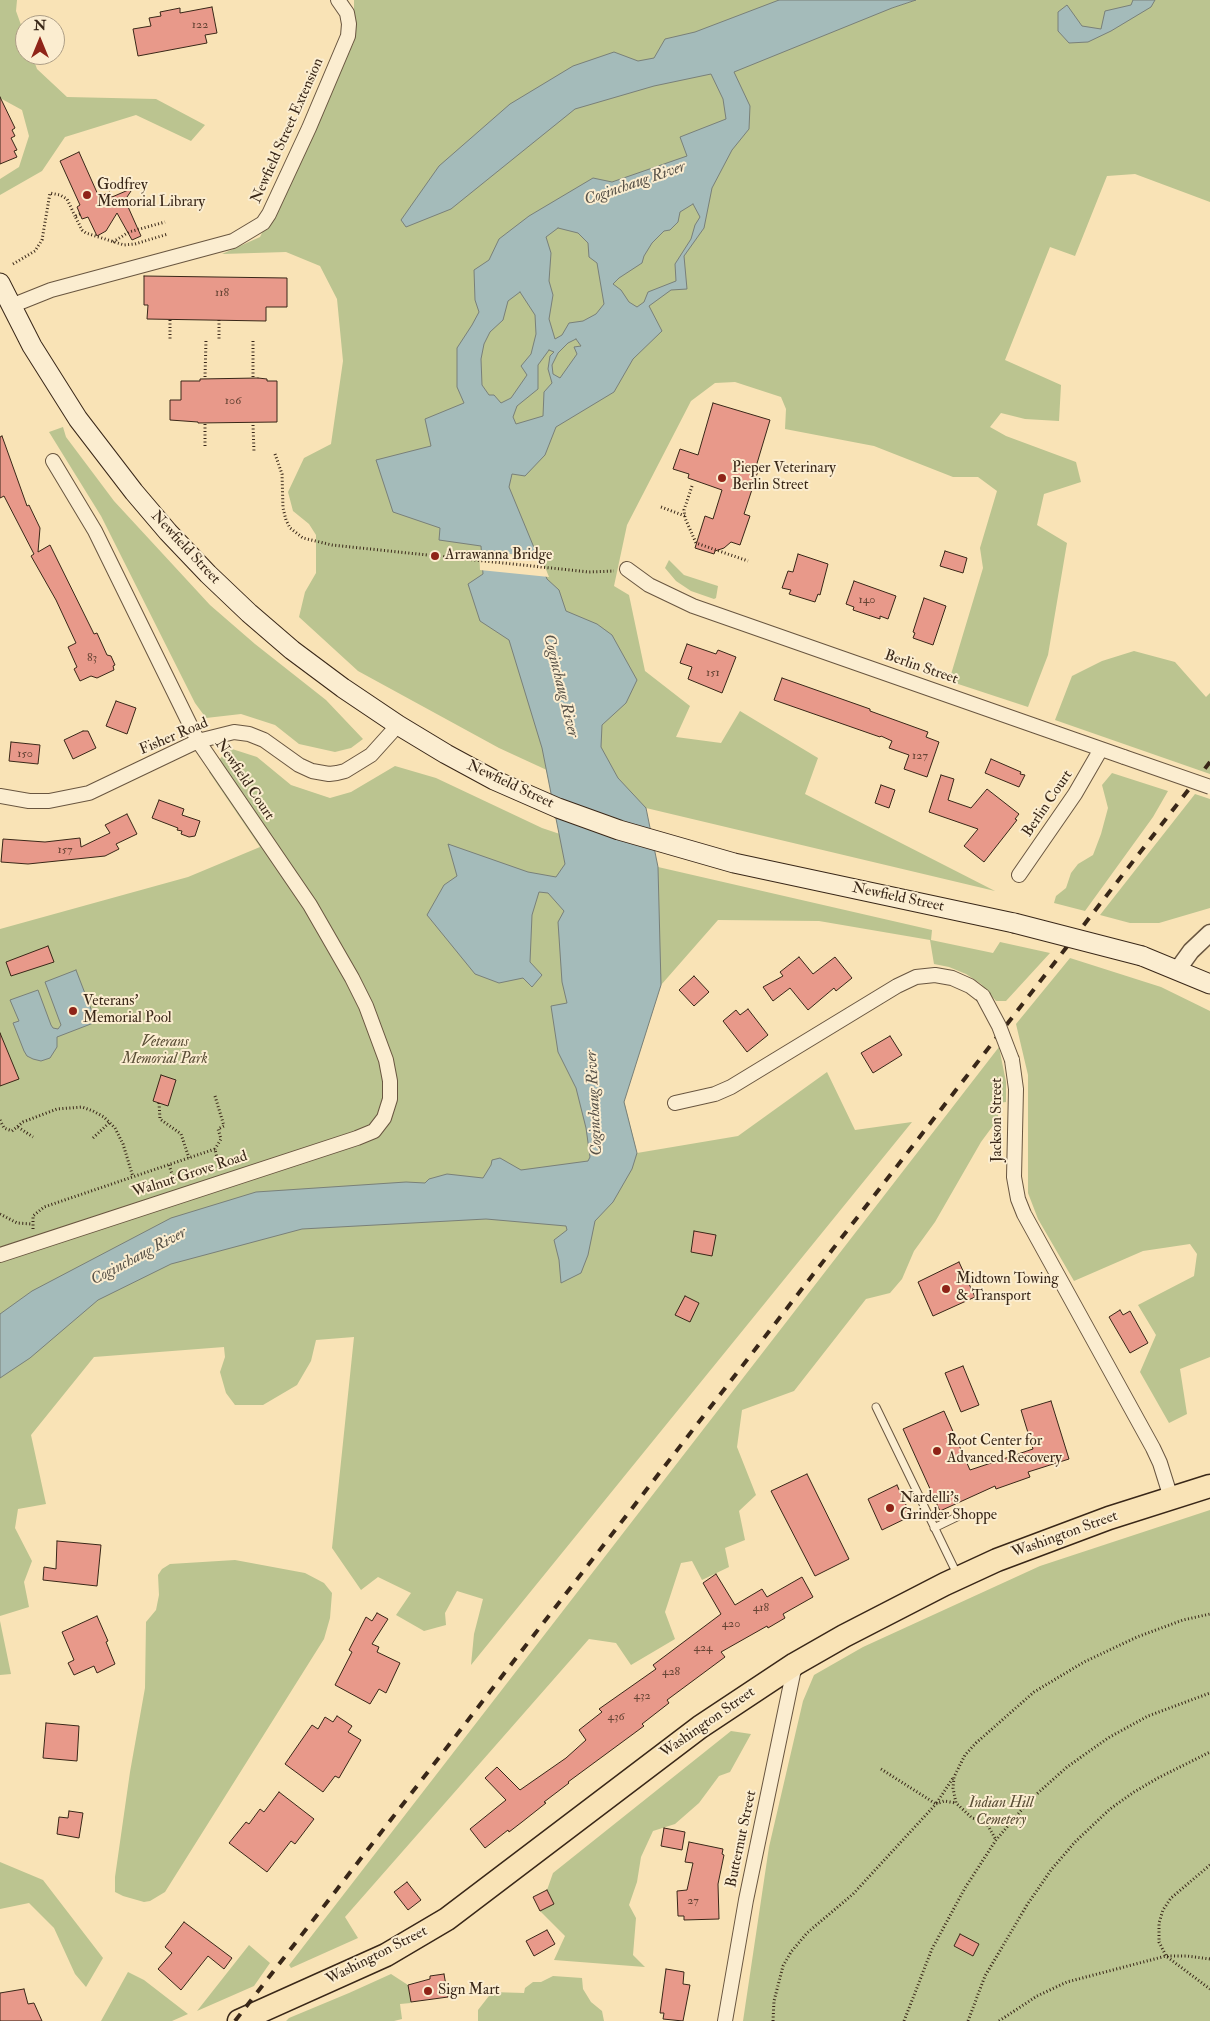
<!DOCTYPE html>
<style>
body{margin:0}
#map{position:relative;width:1210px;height:2021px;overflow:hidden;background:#f9e3b6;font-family:"IM FELL Double Pica",serif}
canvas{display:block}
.north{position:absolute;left:15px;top:15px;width:50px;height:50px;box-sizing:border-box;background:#fbedd0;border:1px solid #ad9e86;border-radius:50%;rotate:0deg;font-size:14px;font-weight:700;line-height:20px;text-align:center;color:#392718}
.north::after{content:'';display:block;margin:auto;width:18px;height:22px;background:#8f2418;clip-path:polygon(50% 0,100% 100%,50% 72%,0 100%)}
</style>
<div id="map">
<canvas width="1210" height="2021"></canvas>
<div class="north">N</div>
</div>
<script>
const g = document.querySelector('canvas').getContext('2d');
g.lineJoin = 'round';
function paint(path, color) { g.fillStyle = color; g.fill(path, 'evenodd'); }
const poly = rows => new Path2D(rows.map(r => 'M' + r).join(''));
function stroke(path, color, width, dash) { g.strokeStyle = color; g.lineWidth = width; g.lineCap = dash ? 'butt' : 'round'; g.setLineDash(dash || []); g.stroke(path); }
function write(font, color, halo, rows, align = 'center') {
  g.font = font + ' "IM FELL Double Pica",serif'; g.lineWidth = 4; g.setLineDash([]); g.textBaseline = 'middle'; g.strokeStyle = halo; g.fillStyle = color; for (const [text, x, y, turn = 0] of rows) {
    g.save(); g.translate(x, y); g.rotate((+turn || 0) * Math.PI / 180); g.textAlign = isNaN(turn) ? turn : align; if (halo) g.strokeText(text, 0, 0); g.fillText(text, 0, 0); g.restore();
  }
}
const green = poly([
 [0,0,17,0,16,11,25,36,25,55,32,55,37,69,67,97,156,99,205,125,191,141,136,115,65,137,42,171,0,195,0,179,19,167,29,136,22,110,0,98],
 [354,0,891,0,892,8,916,0,1210,0,1210,202,1135,174,1107,176,1075,256,1050,247,1005,360,1061,385,1059,421,1025,419,1001,413,990,427,1006,436,1076,462,1081,482,1044,494,1037,525,1067,543,1048,655,1028,707,949,681,983,568,980,548,997,491,978,477,953,477,874,446,785,429,786,409,781,397,735,382,715,383,691,401,627,525,614,586,629,595,645,671,690,706,676,737,721,743,740,711,818,758,805,794,995,891,646,808,588,789,499,748,358,671,299,617,305,592,316,573,316,535,309,524,293,511,288,492,304,458,331,444,343,361,337,299,320,266,286,252,222,254,260,237,354,42],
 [63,427,66,437,114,501,210,605,255,644,326,700,363,739,351,748,335,752,299,744,275,725,241,714,206,718,195,703,101,516,49,432],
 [669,560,684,575,718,586,716,598,714,599,691,591,676,581,665,568],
 [1134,651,1175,662,1206,697,1210,693,1210,774,1055,720,1072,676,1102,661],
 [229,748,257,757,291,785,330,798,351,792,395,766,436,778,542,828,658,867,932,930,931,940,993,953,1000,942,1050,953,1006,1001,996,1001,981,984,966,974,949,967,934,964,930,940,819,921,718,920,661,985,624,1101,637,1153,738,1136,827,1072,855,1130,912,1122,471,1665,474,1634,483,1599,457,1591,445,1613,446,1625,424,1631,396,1615,411,1593,378,1577,361,1590,332,1548,354,1337,316,1340,311,1361,297,1385,263,1405,235,1405,226,1393,220,1372,225,1357,224,1347,94,1357,31,1435,46,1504,18,1509,15,1528,32,1561,24,1582,29,1607,0,1616,0,929,188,877,260,847,209,772],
 [1112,773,1168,791,1153,817,1085,911,1054,903,1056,896,1066,888,1071,873,1078,864,1093,855,1101,834,1108,808,1102,785],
 [1195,794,1210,799,1210,908,1159,923,1130,923,1100,915],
 [1070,958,1161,987,1210,1011,1210,1357,1180,1369,1187,1414,1169,1423,1140,1372,1156,1335,1138,1305,1194,1276,1197,1254,1190,1244,1143,1251,1074,1281,1038,1219,1028,1193,1028,1075,1016,1024],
 [999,1047,1006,1082,1006,1102,998,1103,998,1119,981,1142,935,1222,914,1251,902,1279,890,1293,866,1299,794,1391,742,1410,737,1447,756,1495,739,1511,745,1540,725,1548,729,1567,702,1580,692,1561,681,1563,665,1612,675,1639,631,1665,616,1643,589,1639,345,1917,358,1938,291,1968,289,1965],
 [1210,1510,1210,2021,743,2021,769,1847,803,1701,814,1675,863,1647,1040,1566],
 [235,1560,305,1573,324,1583,332,1593,330,1618,324,1639,165,1892,150,1901,144,1902,123,1896,115,1892,115,1877,130,1772,145,1688,146,1622,156,1610,159,1595,158,1575,162,1569,170,1564],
 [0,1621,11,1674,0,1675],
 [731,1731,751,1734,730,1772,719,1776,699,1803,675,1824,653,1831,641,1857,637,1882,629,1905,636,1918,633,1955,645,1967,554,1960,565,1936,540,1911,554,1904,547,1890,553,1873],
 [0,1862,43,1880,103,1958,86,1987,75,1974,54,1928,29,1903,0,1909],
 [249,1945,270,1963,254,1986,197,2011],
 [128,1972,144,1980,188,2014,172,2021,101,2021],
 [391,1974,408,1985,411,2003,400,2004,402,2019,394,2021,286,2021,289,2018,349,1993],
 [553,1976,582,1978,583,1989,591,2002,602,2011,604,2021,478,2021,478,2010,492,1992,524,1993,525,1988,533,1982,541,1982]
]);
const water = poly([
 [779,0,916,0,892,8,734,72,750,106,749,129,732,150,712,188,704,228,684,256,687,289,671,290,649,306,662,331,633,359,614,392,556,427,545,455,525,476,512,474,509,487,547,579,559,590,566,611,597,624,612,635,637,680,626,703,602,725,601,747,618,778,646,808,658,867,661,985,624,1102,637,1153,632,1169,613,1202,595,1221,588,1255,581,1273,561,1283,559,1260,554,1240,567,1230,566,1226,486,1219,302,1229,171,1264,98,1300,30,1358,0,1378,0,1314,32,1291,171,1218,256,1192,406,1182,425,1183,429,1179,447,1174,483,1178,491,1165,492,1160,500,1158,521,1170,588,1161,590,1157,586,1128,576,1088,558,1052,551,1006,567,1003,562,982,558,922,564,911,548,893,539,892,532,915,530,962,542,975,532,987,523,978,499,983,475,974,427,915,444,885,457,876,448,844,528,872,556,877,565,864,542,748,509,640,480,621,468,584,483,574,481,546,439,540,440,528,393,512,376,460,431,446,425,419,464,403,457,387,457,348,472,325,479,312,475,300,474,270,489,260,499,239,529,216,593,178,612,182,687,156,680,137,726,119,723,99,711,74,654,86,575,109,451,209,406,227,401,220,439,166,510,104,573,66,614,52,638,61,654,58,665,39,695,32,779,0],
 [693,204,700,217,695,225,691,239,675,264,676,281,648,292,644,302,637,307,629,302,621,290,613,284,619,278,642,263,644,256,652,243,664,231,670,230,678,222,680,212,693,204],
 [558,228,578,233,588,243,589,257,597,263,604,304,596,314,583,321,569,323,562,335,555,339,549,319,553,295,549,281,551,253,546,237,558,228],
 [520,292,535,315,536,334,531,354,521,366,527,375,511,398,501,403,494,395,489,395,482,385,481,359,484,344,490,332,503,320,508,301,520,292],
 [576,339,581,346,574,347,577,354,560,378,553,374,552,365,558,353,568,343,576,339],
 [549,350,554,352,550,356,548,369,552,383,544,392,543,416,516,424,513,417,517,406,538,389,538,365,549,350],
 [1133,0,1155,0,1151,7,1111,31,1088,42,1069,43,1058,31,1058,12,1067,5,1082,26,1101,29,1105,11,1131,5,1133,0],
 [76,970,96,1022,57,1037,57,1047,50,1058,41,1061,33,1059,27,1056,24,1051,13,1023,19,1021,10,1000,38,990,51,1025,53,1028,58,1029,61,1025,45,982,76,970]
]);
const pier = poly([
 [479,551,541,557,549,577,480,570]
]);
const building = poly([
 [212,7,217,33,205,35,207,43,138,56,133,29,151,26,149,18,161,16,160,12,180,8,180,13,212,7],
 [0,97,15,128,12,130,15,136,11,138,17,150,14,151,17,157,0,164,0,97],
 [79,152,99,197,110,192,112,197,133,188,125,200,141,236,132,240,117,213,106,231,97,236,88,217,82,219,77,207,80,205,60,161,79,152],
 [144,276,287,278,287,307,266,307,266,321,147,319,148,305,144,305,144,276],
 [258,378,267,379,267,381,277,381,277,422,198,423,198,422,170,420,170,400,181,400,181,381,200,381,200,379,258,378],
 [713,403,770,420,755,470,758,471,744,514,750,516,740,545,731,542,724,548,715,551,714,554,695,548,705,516,713,519,722,490,688,478,689,474,673,469,680,449,698,455,713,403],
 [2,436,27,506,29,505,40,528,38,552,50,545,94,634,97,633,107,655,111,656,115,665,113,666,114,670,97,678,91,676,80,681,74,669,77,667,68,647,76,643,56,600,31,556,34,554,4,496,0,498,0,437,2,436],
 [945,551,967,558,963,573,940,566,945,551],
 [798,554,828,564,820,595,818,594,815,602,789,594,791,590,782,588,788,571,793,572,798,554],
 [854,581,896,596,888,619,880,616,880,619,853,610,854,607,846,604,854,581],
 [924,598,946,606,933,645,913,638,915,633,913,632,924,598],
 [687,644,716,654,718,650,736,657,722,693,688,679,692,667,680,663,687,644],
 [782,678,870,709,870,711,928,732,926,737,939,742,927,777,904,769,909,755,889,748,892,741,881,736,880,737,774,700,782,678],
 [116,701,136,708,127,734,106,726,116,701],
 [83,731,88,731,96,748,73,759,64,740,83,731],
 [11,742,40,745,38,764,9,761,11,742],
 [991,759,1021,772,1020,774,1025,775,1019,787,985,773,991,759],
 [941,775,954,779,948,800,971,808,987,789,1019,814,1015,819,1017,820,984,862,964,846,978,829,929,812,941,775],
 [881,785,895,790,889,808,875,803,881,785],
 [159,800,184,809,182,815,200,821,195,836,189,837,181,834,182,831,177,830,178,828,152,818,159,800],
 [127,814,137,834,116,844,119,849,105,856,28,864,1,862,3,839,45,842,80,838,81,847,110,833,105,825,127,814],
 [48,946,54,962,11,976,6,962,48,946],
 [799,957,813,974,835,957,852,978,836,991,834,988,808,1010,790,988,773,1001,763,987,783,976,780,972,799,957],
 [694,976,709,992,694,1006,679,990,694,976],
 [748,1009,768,1035,747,1052,723,1021,736,1010,740,1015,748,1009],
 [0,1033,19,1079,0,1086,0,1033],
 [890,1036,902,1055,873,1073,861,1053,890,1036],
 [161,1075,176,1080,168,1106,153,1101,161,1075],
 [694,1231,716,1235,712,1256,691,1252,694,1231],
 [959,1262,975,1297,933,1316,918,1282,959,1262],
 [685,1296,699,1303,690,1322,675,1315,685,1296],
 [1120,1310,1123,1315,1130,1311,1148,1343,1130,1353,1109,1317,1120,1310],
 [963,1366,979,1405,961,1412,945,1373,963,1366],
 [1051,1401,1069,1459,1028,1472,1030,1477,996,1489,995,1486,940,1511,903,1429,944,1411,970,1470,1033,1449,1021,1410,1051,1401],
 [807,1474,849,1559,815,1576,771,1491,807,1474],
 [897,1485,911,1516,882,1530,868,1499,897,1485],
 [57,1541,101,1545,97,1586,43,1580,44,1567,56,1569,57,1541],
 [716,1574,735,1605,762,1589,767,1597,802,1577,813,1597,783,1614,785,1618,768,1628,767,1626,721,1652,725,1657,667,1700,669,1703,642,1724,644,1726,568,1782,569,1783,544,1802,546,1803,522,1822,509,1832,508,1830,485,1848,470,1829,506,1800,485,1778,497,1767,520,1790,566,1758,586,1740,579,1730,602,1712,599,1709,656,1669,653,1665,721,1614,703,1583,716,1574],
 [377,1613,388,1619,372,1644,379,1647,377,1652,400,1663,386,1693,379,1689,370,1704,335,1685,352,1652,349,1650,366,1617,372,1621,377,1613],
 [97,1616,108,1641,106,1642,115,1664,97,1673,94,1666,74,1675,68,1663,74,1660,62,1632,97,1616],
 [337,1716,352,1726,348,1732,361,1740,339,1778,335,1776,323,1792,285,1764,312,1725,318,1729,325,1717,333,1722,337,1716],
 [46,1723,79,1726,77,1761,43,1758,46,1723],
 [279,1792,314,1819,295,1844,291,1841,267,1872,229,1843,246,1822,249,1824,260,1809,264,1812,279,1792],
 [69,1811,83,1813,79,1838,57,1834,59,1817,68,1818,69,1811],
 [664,1828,685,1832,682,1850,661,1846,664,1828],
 [689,1842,723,1849,722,1854,724,1855,718,1884,719,1919,684,1920,684,1916,678,1916,677,1891,687,1890,693,1863,685,1862,689,1842],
 [407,1882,421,1900,408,1910,394,1892,407,1882],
 [547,1890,554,1904,540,1911,533,1897,547,1890],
 [184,1922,232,1958,224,1969,208,1956,181,1990,158,1969,172,1953,165,1947,184,1922],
 [547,1930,555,1944,534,1956,526,1941,547,1930],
 [960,1934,979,1944,973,1956,954,1946,960,1934],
 [666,1969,684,1972,683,1984,690,1985,683,2021,663,2019,664,2013,660,2013,666,1969],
 [444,1974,448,1997,411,2002,408,1985,430,1979,430,1976,444,1974],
 [24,1989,28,2004,34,2003,42,2021,0,2021,0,1993,24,1989]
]);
const path = poly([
 [80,214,75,216,82,230,86,233,124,245,135,244,168,234],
 [113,242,129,232,165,222],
 [13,264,35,251,42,240,50,193,60,195,67,199,75,216],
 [170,320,170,340],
 [219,320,219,340],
 [205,377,206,340],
 [253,377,253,340],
 [205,424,205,448],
 [253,425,254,452],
 [275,454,282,474,283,508,286,520,290,528,303,538,332,545,589,572,614,571],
 [692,486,684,510,685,518,696,543,748,561],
 [661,507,685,516],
 [215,1096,224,1126,218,1129,221,1139,215,1149],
 [159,1103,160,1119,181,1134,189,1158],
 [0,1120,4,1128,12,1131,23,1122,57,1109,82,1107,93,1111,104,1117,115,1128,123,1144,133,1177],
 [18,1127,33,1137],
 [93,1138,110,1122],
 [169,1165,175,1183],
 [0,1214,17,1223,32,1224],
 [33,1229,33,1216,44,1207,215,1149,217,1158],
 [881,1769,936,1804,953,1778],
 [1012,1821,986,1822,972,1818,956,1803,953,1788,954,1777,965,1755,976,1743,1034,1692,1084,1662,1137,1637,1183,1620,1210,1614],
 [986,1822,996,1840],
 [1210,1865,1171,1898,1163,1910,1159,1923,1159,1942,1166,1956,1210,1989],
 [773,2021,774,2001,783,1966,791,1952,807,1933,853,1894,936,1804,944,1801,956,1803],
 [904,2021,932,1949,965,1888,996,1840,1030,1800,1067,1767,1108,1738,1148,1716,1210,1693],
 [968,2021,985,1976,1027,1905,1051,1870,1075,1842,1110,1809,1134,1792,1158,1778,1210,1752],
 [999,2021,1037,1996,1067,1982,1166,1956,1187,1956,1210,1959]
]);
const service = poly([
 [876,1407,957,1574],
 [934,1528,963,1514]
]);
const minor = poly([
 [11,306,51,290,233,241,263,223,269,214,309,128,348,36,349,24,347,13,338,0],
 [627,569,649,585,693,606,1124,757],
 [0,796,29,801,49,801,89,793,198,741,234,732,249,734,264,740,299,765,312,771,329,774,337,773,345,771,371,755,398,725],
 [1019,875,1075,794,1101,749],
 [1012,1060,1016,1089,1014,1177,1018,1199,1024,1214,1153,1448,1160,1463,1171,1498],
 [675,1103,715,1094,731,1087,897,986,916,977,935,975,952,978,970,986,983,996],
 [0,1255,357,1138,374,1131,384,1118,390,1099,390,1081,386,1060,366,1006,352,978,310,905,198,741,95,531,53,461],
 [725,2021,746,1900,795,1664]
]);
const tertiary = poly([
 [1178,969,1191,951,1210,933]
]);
const secondary = poly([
 [0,283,32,346,78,419,134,492,168,532,208,574,249,613,292,650,343,688,398,725,446,754,494,780,558,808,619,830,734,863,1014,923],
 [1142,956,1210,984]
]);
const trunk = poly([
 [239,2021,386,1955,447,1919,700,1727,795,1664,844,1636,945,1584,997,1560,1109,1518,1210,1486]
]);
const rail = poly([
 [235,2021,1210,762]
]);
const minorBridge = poly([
 [1124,757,1210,787],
 [983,996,999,1026,1012,1060]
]);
const secondaryBridge = poly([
 [1014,923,1142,956]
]);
const markers = [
 [87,195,5,"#8f2418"],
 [722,478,5,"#8f2418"],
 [435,556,5,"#8f2418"],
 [73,1011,5,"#8f2418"],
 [946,1289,5,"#8f2418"],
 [937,1451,5,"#8f2418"],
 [890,1508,5,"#8f2418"],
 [428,1991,5,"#8f2418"]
];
const numberNames = [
 ["122",200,25],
 ["118",222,293],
 ["106",233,401],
 ["140",867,600],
 ["83",92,658],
 ["151",713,673],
 ["150",25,754],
 ["127",920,756],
 ["157",65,850],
 ["418",761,1608],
 ["420",731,1624],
 ["424",703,1648],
 ["428",671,1672],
 ["432",642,1696],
 ["436",616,1717],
 ["27",693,1901]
];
const streetNames = [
 ["Newfield Street Extension",288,131,-66],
 ["Newfield Street",185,548,47],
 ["Berlin Street",921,668,19],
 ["Fisher Road",174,737,-23],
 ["Newfield Court",244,780,56],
 ["Newfield Street",510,785,25],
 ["Berlin Court",1048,804,-56],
 ["Newfield Street",898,898,12],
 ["Jackson Street",998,1120,-90],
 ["Walnut Grove Road",190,1175,-18],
 ["Washington Street",1065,1535,-20],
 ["Washington Street",708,1723,-35],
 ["Butternut Street",742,1839,-78],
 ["Washington Street",377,1956,-27]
];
const poiNames = [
 ["Godfrey",97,186],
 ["Memorial Library",97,203],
 ["Pieper Veterinary",732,469],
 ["Berlin Street",732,486],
 ["Arrawanna Bridge",445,556],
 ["Veterans'",83,1002],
 ["Memorial Pool",83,1019],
 ["Midtown Towing",956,1280],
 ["& Transport",956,1297],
 ["Root Center for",947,1442],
 ["Advanced Recovery",947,1459],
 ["Nardelli's",900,1499],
 ["Grinder Shoppe",900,1516],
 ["Sign Mart",438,1991]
];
const parkNames = [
 ["Veterans",165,1043],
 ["Memorial Park",165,1060],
 ["Indian Hill",1001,1804],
 ["Cemetery",1001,1821]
];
const waterNames = [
 ["Coginchaug River",635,184,-19],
 ["Coginchaug River",560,686,76],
 ["Coginchaug River",595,1103,-93],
 ["Coginchaug River",139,1257,-28]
];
paint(green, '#bbc490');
paint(water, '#a4bbba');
stroke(water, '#798079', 1);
paint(pier, '#f9e3b6');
paint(building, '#e8998a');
stroke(building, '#392718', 1);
stroke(service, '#695640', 9);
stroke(minor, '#695640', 16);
stroke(tertiary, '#695640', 19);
stroke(secondary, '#392718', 21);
stroke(trunk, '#392718', 25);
stroke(path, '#392718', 3, [1, 2.5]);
stroke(service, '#fbedd0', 7);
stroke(minor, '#fbedd0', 14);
stroke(tertiary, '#fbedd0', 16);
stroke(secondary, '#fbedd0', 19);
stroke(trunk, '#f9e3b6', 22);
stroke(rail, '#392718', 4, [9, 9]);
stroke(minorBridge, '#695640', 16, []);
stroke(secondaryBridge, '#392718', 21, []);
stroke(minorBridge, '#fbedd0', 14);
stroke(secondaryBridge, '#fbedd0', 19);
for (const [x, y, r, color] of markers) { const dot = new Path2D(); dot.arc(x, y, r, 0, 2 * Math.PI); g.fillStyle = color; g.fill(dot); stroke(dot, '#fbedd0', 2); }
write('12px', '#654434', null, numberNames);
write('15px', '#392718', '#fbedd0', streetNames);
write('15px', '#392718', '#fbedd0', poiNames, 'left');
write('italic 15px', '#5a4e36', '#fbedd0', parkNames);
write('italic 16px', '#595349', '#fbedd0', waterNames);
</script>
